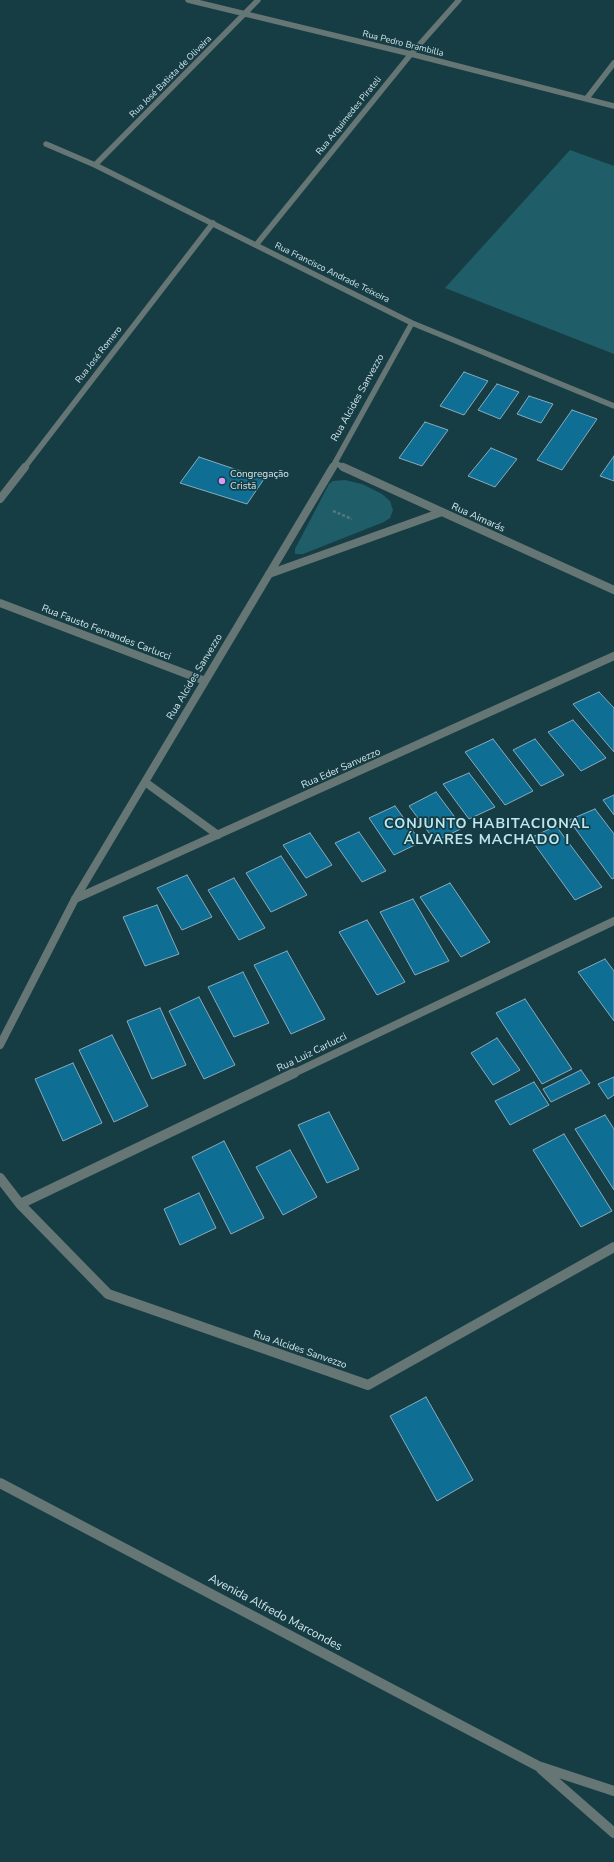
<!DOCTYPE html>
<meta charset="utf-8">
<style>
body{margin:0}
canvas{display:block;background:#173d44}
</style>
<canvas width="614" height="1862"></canvas>
<script>
const g = document.querySelector('canvas').getContext('2d');
g.lineJoin = 'round';
function paint(path, color) { g.fillStyle = color; g.fill(path, 'evenodd'); }
const poly = rows => new Path2D(rows.map(r => 'M' + r).join(''));
function stroke(path, color, width, dash) { g.strokeStyle = color; g.lineWidth = width; g.lineCap = dash ? 'butt' : 'round'; g.setLineDash(dash || []); g.stroke(path); }
function write(font, color, halo, rows, align = 'center') {
  g.font = font + ' "Nunito Sans",sans-serif'; g.lineWidth = 3.5; g.setLineDash([]); g.textBaseline = 'middle'; g.strokeStyle = halo; g.fillStyle = color; for (const [text, x, y, turn = 0] of rows) {
    g.save(); g.translate(x, y); g.rotate((+turn || 0) * Math.PI / 180); g.textAlign = isNaN(turn) ? turn : align; if (halo) g.strokeText(text, 0, 0); g.fillText(text, 0, 0); g.restore();
  }
}
const green = poly([
 [570,150,614,166,614,354,445,288],
 [345,480,362,484,382,494,390,501,393,510,390,518,384,522,303,554,295,554,295,549,329,484,333,481]
]);
const building = poly([
 [464,372,488,381,464,415,440,406,464,372],
 [497,384,519,392,500,419,478,410,497,384],
 [529,396,553,404,541,423,517,414,529,396],
 [572,410,597,419,562,470,537,460,572,410],
 [425,422,448,430,422,466,399,458,425,422],
 [491,448,517,459,495,487,468,476,491,448],
 [614,456,614,481,600,476,614,456],
 [199,457,264,479,247,504,180,483,199,457],
 [599,692,614,708,614,752,573,704,599,692],
 [573,720,606,758,581,771,548,732,573,720],
 [493,739,533,791,505,805,465,752,493,739],
 [535,739,564,775,541,786,513,750,535,739],
 [469,773,495,807,469,819,443,784,469,773],
 [436,792,463,828,435,841,409,806,436,792],
 [614,795,614,815,603,800,614,795],
 [395,806,421,842,394,855,369,818,395,806],
 [595,809,614,834,614,878,612,879,569,820,595,809],
 [556,826,602,887,575,900,530,838,556,826],
 [359,832,386,871,362,882,335,843,359,832],
 [310,833,332,865,306,878,283,845,310,833],
 [281,856,307,895,271,912,246,873,281,856],
 [187,875,212,917,182,930,157,888,187,875],
 [234,878,265,928,239,940,208,890,234,878],
 [450,883,490,942,461,957,420,897,450,883],
 [413,899,449,961,415,975,380,912,413,899],
 [157,905,179,954,145,966,123,917,157,905],
 [367,920,405,982,377,995,339,932,367,920],
 [287,951,325,1019,291,1034,254,965,287,951],
 [605,959,614,971,614,1021,578,972,605,959],
 [243,972,269,1023,234,1037,208,987,243,972],
 [199,997,235,1065,204,1079,169,1011,199,997],
 [525,999,572,1069,542,1084,496,1013,525,999],
 [160,1008,186,1065,152,1079,127,1021,160,1008],
 [112,1035,148,1106,114,1122,79,1050,112,1035],
 [497,1038,520,1070,493,1085,471,1053,497,1038],
 [73,1063,102,1123,63,1141,35,1079,73,1063],
 [581,1070,590,1083,551,1102,543,1089,581,1070],
 [614,1077,614,1095,608,1099,598,1084,614,1077],
 [534,1082,549,1105,510,1125,495,1101,534,1082],
 [329,1112,359,1169,327,1183,298,1125,329,1112],
 [605,1115,614,1129,614,1190,575,1129,605,1115],
 [564,1134,612,1211,581,1227,533,1150,564,1134],
 [224,1141,264,1218,231,1234,192,1157,224,1141],
 [290,1150,317,1197,283,1215,256,1167,290,1150],
 [199,1193,216,1228,180,1245,164,1209,199,1193],
 [426,1397,473,1480,437,1501,390,1416,426,1397]
]);
const path = poly([
 [333,511,352,519]
]);
const minorFar2 = poly([
 [188,0,411,54,614,106],
 [587,98,614,63],
 [46,144,95,165,412,323,614,406],
 [95,165,258,0],
 [256,245,411,54,459,0],
 [335,463,345,468],
 [24,468,213,223],
 [332,468,412,323]
]);
const minorFar1 = poly([
 [343,467,614,590],
 [0,499,25,467],
 [269,574,442,512],
 [0,603,205,681],
 [145,782,218,835],
 [75,899,614,656],
 [0,1045,75,899,333,467],
 [292,1074,614,921]
]);
const minor = poly([
 [0,1178,20,1204,108,1294,368,1385,614,1247],
 [20,1204,294,1073],
 [0,1483,538,1766,614,1791],
 [541,1769,614,1833]
]);
const markers = [
 [222,481,4,"#d79bf9"]
];
const farStreetnames = [
 ["Rua Pedro Brambilla",403,44,14],
 ["Rua José Batista de Oliveira",171,77,-45],
 ["Rua Arquimedes Pirateli",349,116,-51],
 ["Rua Francisco Andrade Teixeira",332,273,26],
 ["Rua José Romero",99,355,-52]
];
const streetNames = [
 ["Rua Alcides Sanvezzo",358,398,-61],
 ["Rua Aimarás",478,518,24],
 ["Rua Fausto Fernandes Carlucci",106,633,21],
 ["Rua Alcides Sanvezzo",195,677,-59],
 ["Rua Eder Sanvezzo",341,769,-24],
 ["Rua Luiz Carlucci",312,1053,-26],
 ["Rua Alcides Sanvezzo",300,1350,19]
];
const poiNames = [
 ["Congregação",230,475],
 ["Cristã",230,487]
];
const nearStreetnames = [
 ["Avenida Alfredo Marcondes",275,1613,28]
];
const districtNames = [
 ["CONJUNTO HABITACIONAL",487,825],
 ["ÁLVARES MACHADO I",487,841]
];
paint(green, '#1f5d68');
paint(building, '#0e6e94');
stroke(building, '#89aabc', 1);
stroke(path, '#57777d', 2.5, [3, 2]);
stroke(minorFar2, '#657675', 5.5);
stroke(minorFar1, '#657675', 8);
stroke(minor, '#657675', 10);
for (const [x, y, r, color] of markers) { const dot = new Path2D(); dot.arc(x, y, r, 0, 2 * Math.PI); g.fillStyle = color; g.fill(dot); stroke(dot, '#173d44', 1.5); }
write('9px', '#d2e6eb', '#173d44', farStreetnames);
write('10px', '#d2e6eb', '#173d44', streetNames);
write('10px', '#d2e6eb', '#173d44', poiNames, 'left');
write('12px', '#d2e6eb', '#173d44', nearStreetnames);
g.letterSpacing = '1px';
write('bold 14px', '#bee7ef', '#173d44', districtNames);
g.letterSpacing = '0px';
</script>
